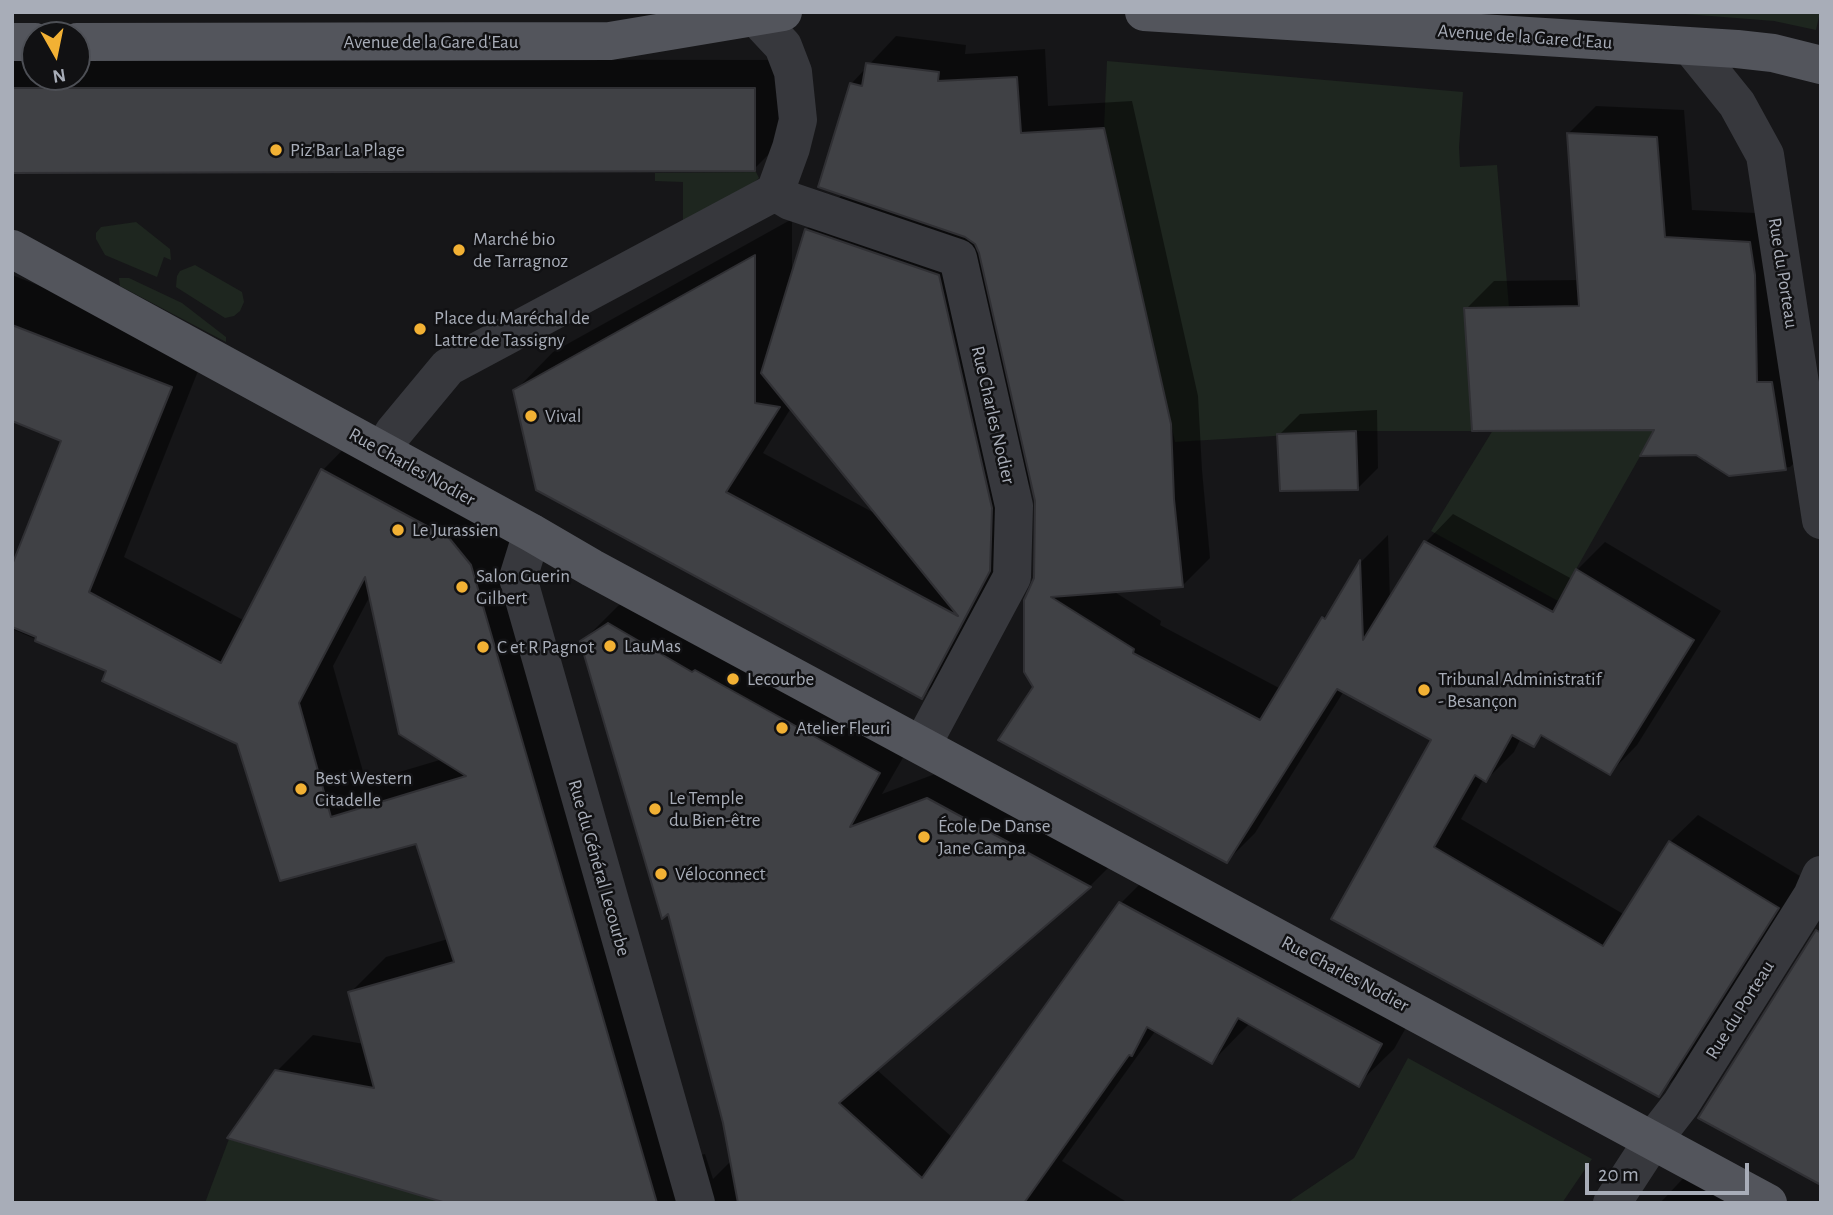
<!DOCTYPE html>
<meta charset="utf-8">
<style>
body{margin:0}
#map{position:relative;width:1833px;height:1215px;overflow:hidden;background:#161618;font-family:"Alegreya Sans",sans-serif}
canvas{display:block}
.frame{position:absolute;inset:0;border:14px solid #a8adb8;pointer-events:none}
.north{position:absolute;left:21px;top:21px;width:70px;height:70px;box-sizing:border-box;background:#111113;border:2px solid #4d4f55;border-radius:50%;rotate:171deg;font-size:19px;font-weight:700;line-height:28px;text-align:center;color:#a8adb8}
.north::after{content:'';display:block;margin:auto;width:24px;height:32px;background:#f2b134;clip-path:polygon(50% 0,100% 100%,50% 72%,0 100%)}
.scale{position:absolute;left:1585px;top:1163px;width:164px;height:32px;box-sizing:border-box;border:4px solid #a8adb8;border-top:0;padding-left:9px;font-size:21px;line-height:24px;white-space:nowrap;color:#a8adb8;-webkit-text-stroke:5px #111113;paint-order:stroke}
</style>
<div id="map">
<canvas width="1833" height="1215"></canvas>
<div class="frame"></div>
<div class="north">N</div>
<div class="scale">20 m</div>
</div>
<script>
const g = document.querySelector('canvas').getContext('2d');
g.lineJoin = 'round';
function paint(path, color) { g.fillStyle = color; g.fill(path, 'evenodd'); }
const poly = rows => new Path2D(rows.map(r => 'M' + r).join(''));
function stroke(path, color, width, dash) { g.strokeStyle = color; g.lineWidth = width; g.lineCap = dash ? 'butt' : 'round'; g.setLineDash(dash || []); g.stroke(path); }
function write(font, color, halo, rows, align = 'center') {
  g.font = font + ' "Alegreya Sans",sans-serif'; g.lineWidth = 5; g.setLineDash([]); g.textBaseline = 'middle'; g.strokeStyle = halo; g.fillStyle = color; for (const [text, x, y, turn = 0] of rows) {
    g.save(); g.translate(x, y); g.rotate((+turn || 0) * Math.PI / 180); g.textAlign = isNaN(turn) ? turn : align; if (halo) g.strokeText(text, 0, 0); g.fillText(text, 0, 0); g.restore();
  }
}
const green = poly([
 [1660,12,1820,12,1816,30,1774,21],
 [1107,61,1463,92,1459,147,1460,167,1497,165,1509,307,1464,308,1472,431,1356,431,1175,442,1104,128],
 [756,172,759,178,749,187,683,221,683,182,655,181,655,173],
 [136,222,170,249,171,260,164,257,157,277,105,255,96,239,96,233,101,227],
 [195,265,242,292,244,302,240,311,234,316,225,318,176,287,177,276,180,271],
 [119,278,129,278,182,303,226,337,226,342,120,286],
 [1493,430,1655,430,1558,601,1431,531],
 [1408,1058,1592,1159,1562,1203,1287,1203,1354,1158],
 [229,1139,446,1203,205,1203]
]);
const shadow = poly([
 [896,36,966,45,965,54,1045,49,1048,106,1132,101,1198,396,1202,470,1210,558,1182,586,1113,591,1161,621,1160,625,1281,689,1323,618,1333,608,1362,561,1388,535,1390,600,1426,542,1453,514,1572,579,1577,570,1605,542,1721,611,1637,745,1610,773,1544,735,1533,745,1521,738,1514,752,1486,780,1484,778,1461,819,1625,915,1670,842,1698,815,1805,879,1686,1067,1658,1095,1333,918,1433,739,1344,691,1255,833,1227,861,1035,687,1037,501,1030,474,1028,531,960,659,922,697,515,391,553,352,792,219,792,273,806,230,843,194,851,84],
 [791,408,878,515,763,453],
 [12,59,35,59,35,77,77,77,77,59,783,60,783,140,754,169,12,170],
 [1596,106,1684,110,1692,210,1777,214,1818,440,1790,467,1730,474,1466,309,1494,281,1579,280,1568,134],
 [12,275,206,351,124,557,245,621,323,470,358,434,506,529,689,1158,705,1154,713,1179,732,1160,724,1122,669,912,582,642,618,606,645,588,915,737,882,794,964,763,1125,851,1090,886,876,1069,953,1138,1121,903,1156,868,1417,1008,1394,1049,1358,1084,1250,1023,1212,1062,1156,1030,1062,1161,1128,1203,452,1203,277,1071,313,1035,364,1044,350,993,386,957,448,939,417,842,281,879,238,743,108,670,12,629,12,570,63,440,12,419],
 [370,596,443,759,366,782,333,666],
 [1377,410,1378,468,1357,489,1279,435,1300,414],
 [1691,1170,1752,1203,1660,1203]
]);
const building = poly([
 [866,63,939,72,938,81,1017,77,1021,133,1104,128,1171,424,1174,499,1183,587,1051,597,1134,649,1133,653,1260,720,1322,617,1325,619,1360,560,1363,640,1424,541,1553,612,1576,569,1694,640,1610,775,1541,735,1534,747,1512,735,1486,782,1475,775,1434,847,1603,946,1669,841,1779,908,1659,1097,1331,919,1431,740,1337,689,1227,863,998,740,1033,687,1024,672,1024,600,1034,578,1035,501,979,253,975,244,965,237,818,187,850,83,862,86,866,63],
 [12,88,755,88,755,171,12,173,12,88],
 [1567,133,1657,137,1665,237,1750,242,1755,275,1757,382,1772,382,1786,470,1729,476,1696,455,1640,456,1654,430,1472,431,1464,308,1579,306,1567,133],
 [805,229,939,275,992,508,990,571,922,699,536,490,513,390,755,255,755,403,780,407,726,492,958,616,761,373,805,229],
 [12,325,172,387,89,592,221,663,321,469,449,538,471,565,657,1203,446,1203,227,1138,275,1070,374,1088,348,992,454,962,416,844,280,881,237,744,102,681,106,671,35,641,36,637,12,627,12,565,61,441,12,421,12,325],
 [365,577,399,734,466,776,331,817,299,703,365,577],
 [1356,431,1358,490,1280,491,1277,434,1356,431],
 [608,623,692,672,695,670,880,773,850,827,927,798,1091,887,839,1103,922,1178,1119,902,1382,1044,1359,1087,1238,1018,1212,1064,1147,1027,1132,1056,1129,1055,1024,1203,738,1203,723,1123,668,914,662,919,580,641,608,623],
 [1816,930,1821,933,1821,1185,1698,1118,1816,930]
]);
const minor = poly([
 [755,16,783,46,793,72,798,120,791,148,775,192],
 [1691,47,1737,104,1765,155,1821,520],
 [775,192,790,201,958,258,1014,506,1012,577,922,745],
 [382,451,394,432,448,367,775,192],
 [532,533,518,578,696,1203],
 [1612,1203,1653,1140,1681,1104,1812,896,1821,875]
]);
const major = poly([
 [1144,12,1737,49,1773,53,1821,65],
 [12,42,35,42],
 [77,42,610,41,783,12],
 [12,249,532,533,592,568,1768,1203]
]);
const markers = [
 [276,150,7,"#f2b134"],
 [459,250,7,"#f2b134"],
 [420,329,7,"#f2b134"],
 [531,416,7,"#f2b134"],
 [398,530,7,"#f2b134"],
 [462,587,7,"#f2b134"],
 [610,646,7,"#f2b134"],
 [483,647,7,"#f2b134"],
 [733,679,7,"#f2b134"],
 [1424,690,7,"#f2b134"],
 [782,728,7,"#f2b134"],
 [301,789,7,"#f2b134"],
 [655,809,7,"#f2b134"],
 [924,837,7,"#f2b134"],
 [661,874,7,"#f2b134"]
];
const streetNames = [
 ["Avenue de la Gare d'Eau",1525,37,4],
 ["Avenue de la Gare d'Eau",431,42],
 ["Rue du Porteau",1783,273,81],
 ["Rue Charles Nodier",993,415,77],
 ["Rue Charles Nodier",412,467,29],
 ["Rue du Général Lecourbe",599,868,74],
 ["Rue Charles Nodier",1345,974,28],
 ["Rue du Porteau",1740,1010,-58]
];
const poiNames = [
 ["Piz'Bar La Plage",290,150],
 ["Marché bio",473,239],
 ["de Tarragnoz",473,261],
 ["Place du Maréchal de",434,318],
 ["Lattre de Tassigny",434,340],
 ["Vival",545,416],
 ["Le Jurassien",412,530],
 ["Salon Guerin",476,576],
 ["Gilbert",476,598],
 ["LauMas",624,646],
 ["C et R Pagnot",497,647],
 ["Lecourbe",747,679],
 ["Tribunal Administratif",1438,679],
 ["- Besançon",1438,701],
 ["Atelier Fleuri",796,728],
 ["Best Western",315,778],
 ["Citadelle",315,800],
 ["Le Temple",669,798],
 ["du Bien-être",669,820],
 ["École De Danse",938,826],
 ["Jane Campa",938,848],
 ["Véloconnect",675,874]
];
paint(green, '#1e261f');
paint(shadow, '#0007');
paint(building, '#404145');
stroke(building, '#303034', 2);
stroke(minor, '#37383d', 38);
stroke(major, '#53555c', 38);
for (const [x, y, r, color] of markers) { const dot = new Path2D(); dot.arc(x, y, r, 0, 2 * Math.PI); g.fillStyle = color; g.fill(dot); stroke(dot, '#111113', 2.5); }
write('19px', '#a8adb8', '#111113', streetNames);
write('19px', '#a8adb8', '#111113', poiNames, 'left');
</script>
